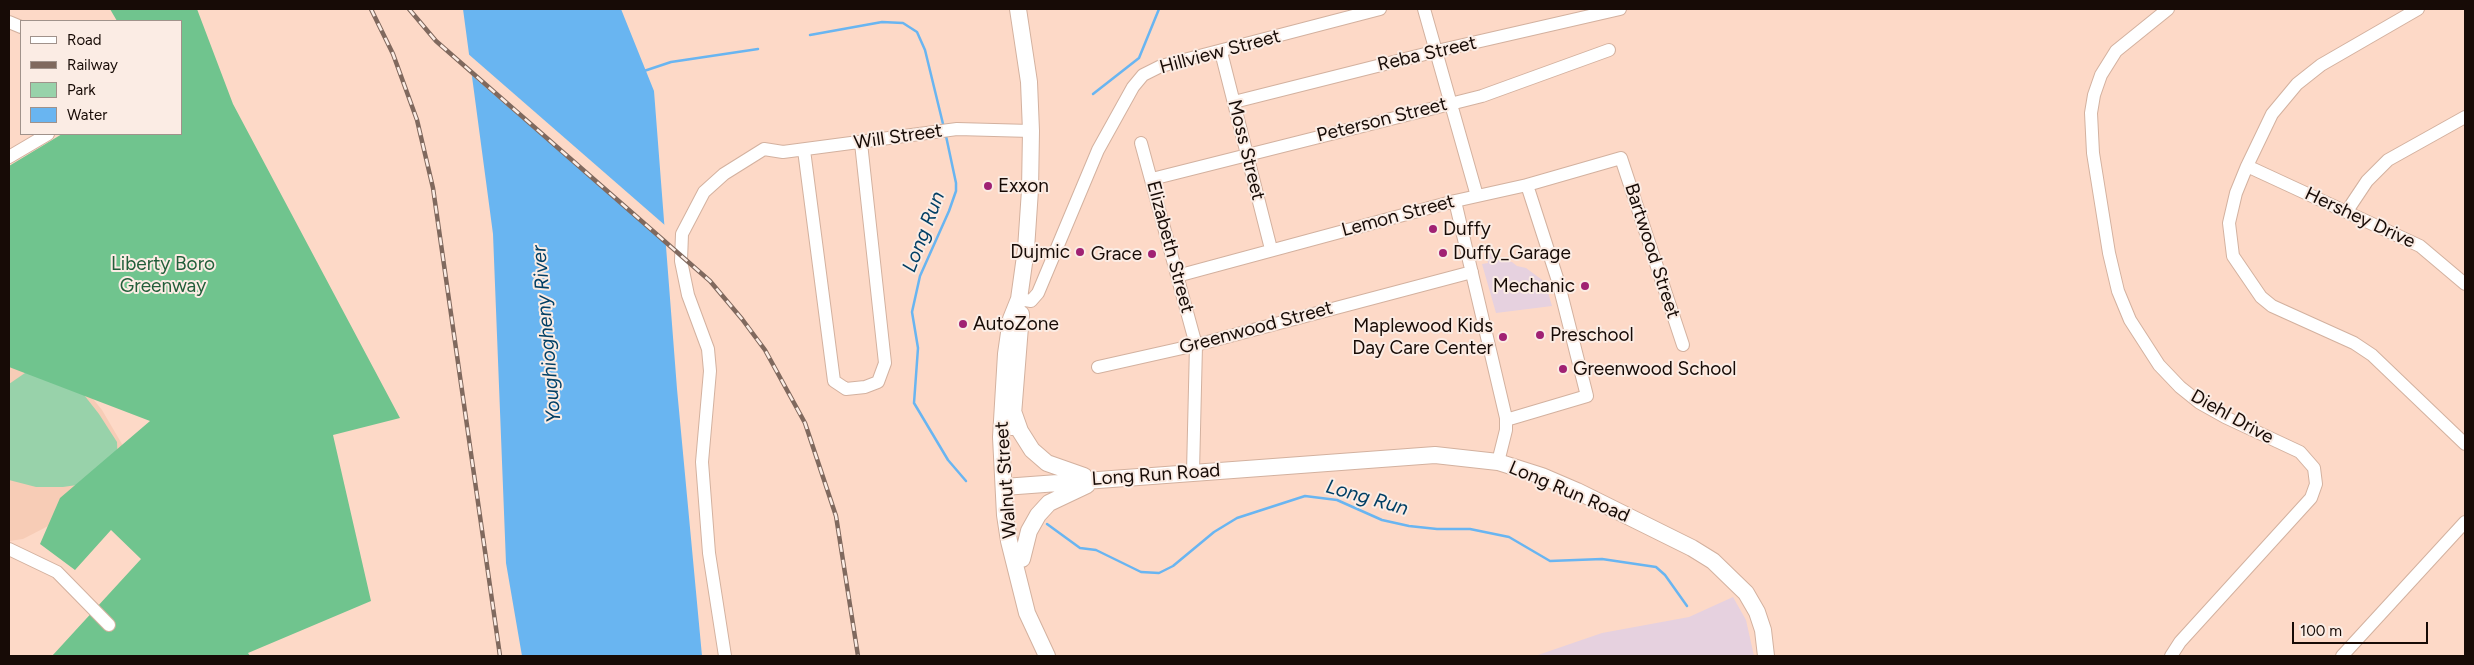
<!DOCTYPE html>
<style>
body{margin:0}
#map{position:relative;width:2474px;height:665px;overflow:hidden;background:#fdd9c7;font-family:Figtree,sans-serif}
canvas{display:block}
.frame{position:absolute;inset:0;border:10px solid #170b06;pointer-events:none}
.legend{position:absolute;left:20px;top:20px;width:162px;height:115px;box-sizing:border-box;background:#fbece4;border:1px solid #a0928b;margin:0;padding:6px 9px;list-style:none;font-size:15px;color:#170b06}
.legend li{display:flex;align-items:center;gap:10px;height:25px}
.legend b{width:25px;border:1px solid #a0928b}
.scale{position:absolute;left:2292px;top:622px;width:136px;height:22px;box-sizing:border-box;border:2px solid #170b06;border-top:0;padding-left:6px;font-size:15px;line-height:18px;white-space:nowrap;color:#170b06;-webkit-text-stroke:4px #fbece4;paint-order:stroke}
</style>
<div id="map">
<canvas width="2474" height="665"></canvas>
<div class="frame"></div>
<ul class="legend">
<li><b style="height:6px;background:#fff"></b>Road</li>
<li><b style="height:6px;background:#80695e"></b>Railway</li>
<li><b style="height:14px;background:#98d2aa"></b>Park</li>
<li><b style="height:14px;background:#69b5f1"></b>Water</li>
</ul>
<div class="scale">100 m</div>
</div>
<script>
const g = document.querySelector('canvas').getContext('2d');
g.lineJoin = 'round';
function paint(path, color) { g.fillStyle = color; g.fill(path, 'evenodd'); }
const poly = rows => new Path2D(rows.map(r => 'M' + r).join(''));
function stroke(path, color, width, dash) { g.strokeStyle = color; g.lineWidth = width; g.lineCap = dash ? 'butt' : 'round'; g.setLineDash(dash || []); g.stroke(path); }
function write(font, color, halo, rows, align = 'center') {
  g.font = font + ' Figtree,sans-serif'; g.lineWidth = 4; g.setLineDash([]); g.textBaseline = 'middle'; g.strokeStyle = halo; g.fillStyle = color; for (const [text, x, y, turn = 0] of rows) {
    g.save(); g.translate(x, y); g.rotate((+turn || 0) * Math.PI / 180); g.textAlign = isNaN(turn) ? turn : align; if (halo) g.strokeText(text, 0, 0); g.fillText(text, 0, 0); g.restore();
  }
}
const commercial = poly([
 [1494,251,1498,260,1512,262,1517,266,1526,268,1545,282,1552,306,1496,313,1482,264,1488,263,1486,252],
 [1733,597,1746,620,1754,656,1535,656,1602,633,1689,617]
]);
const built = poly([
 [9,283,77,379,102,410,129,456,54,523,23,539,9,541]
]);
const green = poly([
 [41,362,77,386,99,414,117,442,118,466,77,485,63,487,36,487,9,480,9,384]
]);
const forest = poly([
 [110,9,197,9,233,104,400,418,333,435,371,601,248,653,250,656,52,656,141,559,111,530,75,570,40,544,60,498,150,421,9,367,9,166,62,134,181,134,181,21,117,21]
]);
const water = poly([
 [463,9,621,9,654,91,677,389,702,656,522,656,506,563,493,234]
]);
const pier = poly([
 [466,52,667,227,669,246,469,73]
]);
const stream = poly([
 [810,35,882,22,903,23,917,32,925,50,944,128],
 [644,71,671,62,758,49],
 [1093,94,1139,58,1159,9],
 [946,136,956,183,956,191,949,211,920,276,912,312,918,348,914,403,948,460,966,481],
 [1047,524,1080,548,1096,550,1141,572,1159,573,1173,566,1214,532,1237,518,1305,496,1337,500,1382,520,1409,526,1437,529,1470,529,1509,537,1550,561,1602,559,1656,567,1665,575,1687,606]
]);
const minor = poly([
 [1424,9,1477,196],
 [2168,9,2116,51,2101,75,2094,95,2091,113,2093,153,2109,253,2118,291,2130,320,2159,365,2180,387,2200,403,2225,417,2300,452,2314,468,2316,484,2311,498,2180,642,2171,656],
 [2418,9,2321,65,2297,84,2272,114,2247,166,2236,193,2229,223,2233,256,2261,297,2272,306,2354,343,2372,355,2465,444],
 [9,22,21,27],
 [1221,52,1271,249],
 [1234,102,1437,51,1620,9],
 [1141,143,1196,345,1193,472],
 [804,150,834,381,846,389,865,387,878,382,885,363,861,143],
 [9,157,48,134],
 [2247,166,2420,246,2465,284],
 [1152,179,1482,96,1609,50],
 [1455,201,1506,418,1506,430,1498,462],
 [2347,211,2367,181,2388,160,2465,117],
 [1177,276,1455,201,1527,185,1621,158,1683,345],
 [1019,299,1031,301,1038,293,1098,150,1133,87,1143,75,1161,66,1380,9],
 [1098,367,1196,345,1472,272],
 [1506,420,1587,396,1558,281,1527,185],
 [9,549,57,572,109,625],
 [725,656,709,553,702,462,710,371,708,349,688,295,681,261,682,234,704,192,724,174,764,149,783,152,957,129,1031,131],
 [2342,656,2465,522]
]);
const major = poly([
 [1018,9,1029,82,1031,131,1030,190,1026,249,1019,299,1011,319,1006,354,1001,437,1005,515,1009,541,1027,613,1047,656],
 [1014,414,1020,431,1032,450,1047,463,1084,476],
 [1012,427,1021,314],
 [1004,487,1435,455,1498,462,1542,476,1577,491,1692,548,1713,561,1746,593,1757,612,1763,630,1766,656],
 [1022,559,1029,531,1038,515,1049,503,1087,485]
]);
const rail = poly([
 [371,9,393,54,417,120,433,188,500,656],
 [409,9,436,41,710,281,742,319,765,350,805,423,836,516,858,656]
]);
const markers = [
 [988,186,5,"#a02173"],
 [1433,229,5,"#a02173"],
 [1080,252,5,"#a02173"],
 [1443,253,5,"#a02173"],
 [1152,254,5,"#a02173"],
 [1585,286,5,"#a02173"],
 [963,324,5,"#a02173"],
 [1540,335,5,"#a02173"],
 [1503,337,5,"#a02173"],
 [1563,369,5,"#a02173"]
];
const streetNames = [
 ["Hillview Street",1220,52,-15],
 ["Reba Street",1427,54,-13],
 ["Peterson Street",1382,120,-14],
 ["Will Street",898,137,-8],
 ["Moss Street",1246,150,76],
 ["Lemon Street",1398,216,-15],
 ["Hershey Drive",2360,218,25],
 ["Elizabeth Street",1170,247,75],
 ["Bartwood Street",1652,251,72],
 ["Greenwood Street",1256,328,-15],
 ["Diehl Drive",2232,417,29],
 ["Long Run Road",1156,475,-4],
 ["Walnut Street",1006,480,-94],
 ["Long Run Road",1569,492,23]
];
const poiNames = [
 ["Exxon",998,186],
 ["Duffy",1443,229],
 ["Dujmic",1070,252,"right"],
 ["Duffy_Garage",1453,253],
 ["Grace",1142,254,"right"],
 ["Mechanic",1575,286,"right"],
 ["AutoZone",973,324],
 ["Maplewood Kids",1493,326,"right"],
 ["Day Care Center",1493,348,"right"],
 ["Preschool",1550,335],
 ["Greenwood School",1573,369]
];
const parkNames = [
 ["Liberty Boro",163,264],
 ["Greenway",163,286]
];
const waterNames = [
 ["Long Run",924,232,-69],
 ["Youghiogheny River",547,334,-95],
 ["Long Run",1367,498,16]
];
paint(commercial, '#e6d1df');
paint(built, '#f7ccb6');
paint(green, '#98d2aa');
paint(forest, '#70c48e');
paint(water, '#69b5f1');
paint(pier, '#fdd9c7');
stroke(stream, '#69b5f1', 2.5);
stroke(minor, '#d3b19f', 14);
stroke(major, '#d3b19f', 18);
stroke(minor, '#fff', 12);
stroke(major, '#fff', 16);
stroke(rail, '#80695e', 4.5);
stroke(rail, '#fbece4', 2.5, [8]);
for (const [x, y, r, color] of markers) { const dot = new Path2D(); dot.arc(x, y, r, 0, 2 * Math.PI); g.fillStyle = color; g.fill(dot); stroke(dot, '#fbece4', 2); }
write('19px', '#170b06', '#fbece4', streetNames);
write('19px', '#170b06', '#fbece4', poiNames, 'left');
write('19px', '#225e3a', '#fbece4', parkNames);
write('italic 20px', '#013f65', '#fbece4', waterNames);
</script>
